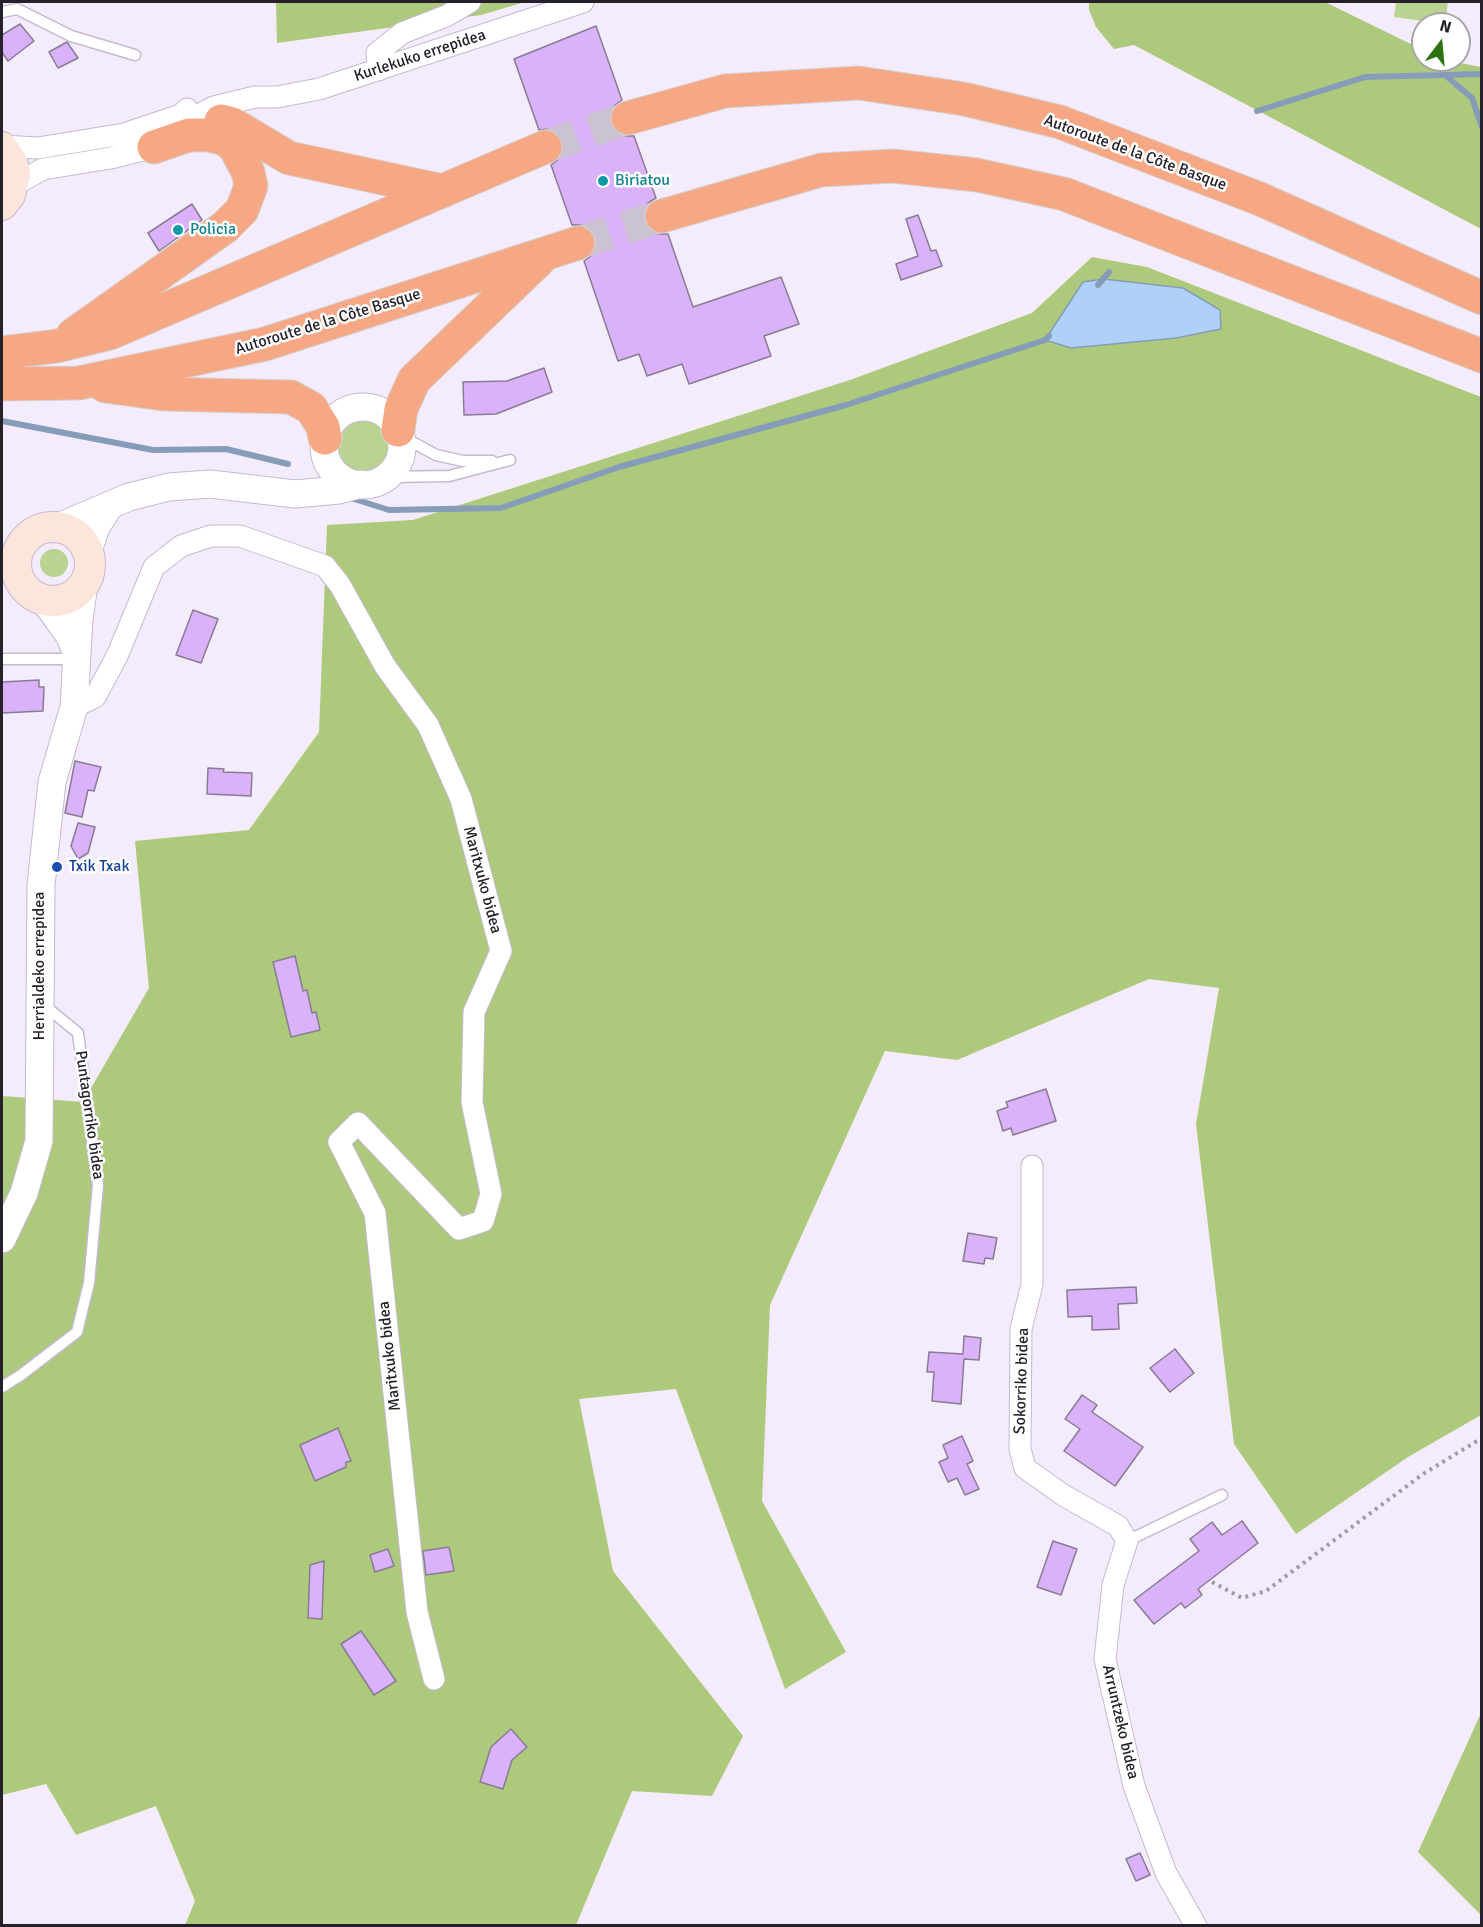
<!DOCTYPE html>
<meta charset="utf-8">
<style>
body{margin:0}
#map{position:relative;width:1483px;height:1927px;overflow:hidden;background:#f4ecfc;font-family:Signika,sans-serif}
canvas{display:block}
.frame{position:absolute;inset:0;border:3px solid #252029;pointer-events:none}
.north{position:absolute;left:1411px;top:12px;width:60px;height:60px;box-sizing:border-box;background:#fff;border:2px solid #a8a6a9;border-radius:50%;rotate:16deg;font-size:16px;font-weight:700;line-height:24px;text-align:center;color:#252029}
.north::after{content:'';display:block;margin:auto;width:21px;height:27px;background:#2f7210;clip-path:polygon(50% 0,100% 100%,50% 72%,0 100%)}
</style>
<div id="map">
<canvas width="1483" height="1927"></canvas>
<div class="frame"></div>
<div class="north">N</div>
</div>
<script>
const g = document.querySelector('canvas').getContext('2d');
g.lineJoin = 'round';
function paint(path, color) { g.fillStyle = color; g.fill(path, 'evenodd'); }
const poly = rows => new Path2D(rows.map(r => 'M' + r).join(''));
function stroke(path, color, width, dash) { g.strokeStyle = color; g.lineWidth = width; g.lineCap = dash ? 'butt' : 'round'; g.setLineDash(dash || []); g.stroke(path); }
function write(font, color, halo, rows, align = 'center') {
  g.font = font + ' Signika,sans-serif'; g.lineWidth = 5; g.setLineDash([]); g.textBaseline = 'middle'; g.strokeStyle = halo; g.fillStyle = color; for (const [text, x, y, turn = 0] of rows) {
    g.save(); g.translate(x, y); g.rotate((+turn || 0) * Math.PI / 180); g.textAlign = isNaN(turn) ? turn : align; if (halo) g.strokeText(text, 0, 0); g.fillText(text, 0, 0); g.restore();
  }
}
const green = poly([
 [1396,2,1448,2,1445,24,1394,17],
 '335 447a28 28 0 1 1 56 0a28 28 0 1 1-56 0Z',
 '40 563a14 14 0 1 1 28 0a14 14 0 1 1-28 0Z'
]);
const forest = poly([
 [276,2,525,2,481,15,277,43],
 [1089,2,1325,2,1423,50,1423,60,1445,60,1481,67,1481,229,1134,45,1114,49,1096,27,1089,10],
 [1092,257,1147,267,1481,397,1481,1415,1408,1457,1296,1534,1234,1444,1196,1124,1219,988,1149,979,957,1060,885,1051,770,1305,762,1501,846,1652,785,1689,676,1389,579,1399,613,1571,743,1736,712,1796,632,1791,576,1925,185,1925,195,1901,156,1806,76,1835,46,1784,2,1795,2,1096,83,1102,149,988,135,841,249,830,319,732,327,525,413,520,850,380,1032,313],
 [1481,1713,1481,1915,1418,1852]
]);
const water = poly([
 [1103,279,1183,288,1220,310,1221,329,1176,338,1071,348,1045,340,1083,282,1103,279]
]);
const stream = poly([
 [1444,74,1472,98,1482,127],
 [1257,111,1365,77,1482,74],
 [1098,285,1109,272],
 [2,421,153,450,226,449,288,464],
 [351,498,389,510,501,508,619,467,846,405,1045,340,1049,336]
]);
const building = poly([
 [20,24,34,41,8,61,2,52,2,35,20,24],
 [596,26,622,100,615,105,610,113,610,124,615,132,623,136,634,136,656,198,648,203,644,211,644,222,649,229,657,234,668,234,693,307,781,277,799,324,764,336,771,356,689,384,682,364,647,376,639,354,618,361,584,261,591,256,596,247,596,237,591,230,582,225,572,225,551,165,560,158,563,150,562,140,556,132,548,129,539,130,514,59,596,26],
 [67,42,78,58,58,68,49,52,67,42],
 [192,204,202,220,159,251,148,233,192,204],
 [918,215,931,251,936,250,942,266,901,280,896,264,918,256,906,219,918,215],
 [544,368,552,392,496,414,464,415,463,382,507,381,544,368],
 [193,610,218,619,201,663,176,655,193,610],
 [39,680,39,687,44,687,43,711,2,713,2,682,39,680],
 [75,761,101,767,94,791,88,790,82,817,65,813,75,761],
 [208,768,224,769,223,772,252,773,251,796,207,794,208,768],
 [78,823,95,827,88,853,78,859,71,846,78,823],
 [295,956,303,991,307,990,312,1013,316,1012,320,1030,291,1037,273,962,295,956],
 [1046,1089,1056,1121,1013,1135,1011,1128,1003,1131,997,1111,1008,1107,1006,1102,1046,1089],
 [968,1233,997,1238,993,1259,985,1258,984,1264,963,1261,968,1233],
 [1136,1287,1137,1303,1118,1304,1119,1329,1092,1330,1092,1316,1068,1317,1067,1290,1136,1287],
 [964,1336,981,1338,979,1360,964,1359,961,1404,932,1401,934,1372,927,1372,929,1352,963,1354,964,1336],
 [1175,1349,1194,1373,1170,1392,1150,1368,1175,1349],
 [1082,1395,1097,1405,1092,1412,1143,1447,1115,1486,1064,1451,1080,1429,1065,1419,1082,1395],
 [338,1428,351,1461,346,1462,346,1467,315,1481,300,1445,338,1428],
 [962,1436,973,1461,967,1464,979,1489,965,1495,957,1478,948,1482,939,1462,948,1458,943,1445,962,1436],
 [1242,1521,1258,1543,1198,1589,1202,1595,1185,1608,1181,1603,1154,1624,1134,1600,1199,1551,1190,1539,1212,1522,1222,1535,1242,1521],
 [1053,1541,1077,1549,1061,1595,1037,1587,1053,1541],
 [449,1547,454,1571,426,1575,423,1551,449,1547],
 [388,1549,394,1566,375,1572,370,1555,388,1549],
 [324,1561,322,1619,308,1618,310,1565,324,1561],
 [361,1631,396,1681,374,1695,341,1644,361,1631],
 [511,1729,527,1747,512,1760,503,1789,480,1782,491,1747,511,1729],
 [1140,1853,1150,1875,1136,1881,1126,1859,1140,1853]
]);
const motorwayTunnel = poly([
 [545,147,628,118],
 [578,243,662,216]
]);
const path = poly([
 [1212,1582,1242,1598,1266,1591,1423,1474,1482,1438]
]);
const service = poly([
 [2,12,17,9,71,36,135,55],
 [401,436,436,455,463,461,492,461],
 [386,477,449,476,510,460],
 [2,659,76,659],
 [2,1387,21,1375,77,1332,89,1283,98,1185,78,1033,44,1005],
 [1127,1541,1222,1495]
]);
const minor = poly([
 [378,70,377,53,402,33,446,16,470,2],
 [2,146,38,148,124,134,181,115,187,109],
 [14,185,43,169,111,158,154,147,181,124,214,107,255,97,277,97,319,89,583,2],
 [74,707,95,697,117,656,154,567,181,546,211,536,240,536,325,566,340,585,385,666,428,725,461,799,501,951,474,1012,472,1102,491,1194,483,1221,459,1229,358,1123,339,1142,375,1213,417,1612,434,1679],
 [1032,1166,1032,1284,1021,1329,1020,1449,1025,1468,1063,1495,1118,1526,1127,1541,1113,1585,1105,1659,1134,1786,1166,1873,1196,1926]
]);
const tertiary = poly([
 '324 446a39 39 0 1 1 78 0a39 39 0 1 1-78 0Z',
 [58,527,129,497,169,487,210,484,295,494,339,490,361,484],
 [88,551,96,527,110,505],
 [44,600,69,635,77,653],
 [2,1239,24,1193,39,1141,41,885,52,782,74,707,79,619,84,584]
]);
const secondary = poly([
 [2,147,13,164,15,174,10,195,2,205],
 '16 564a37 37 0 1 1 74 0a37 37 0 1 1-74 0Z'
]);
const motorway = poly([
 [628,118,725,91,859,83,964,99,1060,122,1260,199,1482,298],
 [221,121,232,124,289,158,443,191],
 [662,216,821,170,893,166,977,175,1064,194,1482,356],
 [73,335,225,227,242,210,251,186,248,172,235,147,225,139,209,135,189,135,154,147],
 [2,353,57,346,110,333,545,147],
 [2,384,79,383,265,344,578,243],
 [105,386,163,394,291,397,311,408,323,427,325,438],
 [398,430,401,409,414,380,539,260]
]);
const markers = [
 [603,181,6,"#0f9aa8"],
 [178,230,6,"#0f9aa8"],
 [57,867,6,"#1a4fb4"]
];
const streetNames = [
 ["Kurlekuko errepidea",420,56,-18],
 ["Autoroute de la Côte Basque",1135,153,20],
 ["Autoroute de la Côte Basque",328,322,-17],
 ["Maritxuko bidea",482,880,75],
 ["Herrialdeko errepidea",40,966,-90],
 ["Puntagorriko bidea",89,1115,82],
 ["Maritxuko bidea",390,1356,-96],
 ["Sokorriko bidea",1022,1381,-88],
 ["Arruntzeko bidea",1120,1722,77]
];
const cultureNames = [
 ["Biriatou",615,181],
 ["Policia",190,230]
];
const transitNames = [
 ["Txik Txak",69,867]
];
paint(green, '#bad391');
paint(forest, '#adc97b');
paint(water, '#afd1f7');
stroke(water, '#869cb9', 1.5);
stroke(stream, '#869cb9', 6);
paint(building, '#d9b2fa');
stroke(building, '#887c93', 1.5);
stroke(motorwayTunnel, '#cbc3d2', 33, [33, 16]);
stroke(service, '#c5b9d1', 13);
stroke(minor, '#c5b9d1', 23);
stroke(tertiary, '#c5b9d1', 29);
stroke(secondary, '#c5b9d1', 32);
stroke(motorway, '#d3d2d4', 35);
stroke(path, '#a19aa7', 4, [3, 4.5]);
stroke(service, '#fff', 10);
stroke(minor, '#fff', 21);
stroke(tertiary, '#fff', 27);
stroke(secondary, '#fce5da', 30);
stroke(motorway, '#f6a885', 33);
for (const [x, y, r, color] of markers) { const dot = new Path2D(); dot.arc(x, y, r, 0, 2 * Math.PI); g.fillStyle = color; g.fill(dot); stroke(dot, '#fff', 2); }
write('16px', '#252029', '#fff', streetNames);
write('16px', '#0d838f', '#fff', cultureNames, 'left');
write('16px', '#164399', '#fff', transitNames, 'left');
</script>
